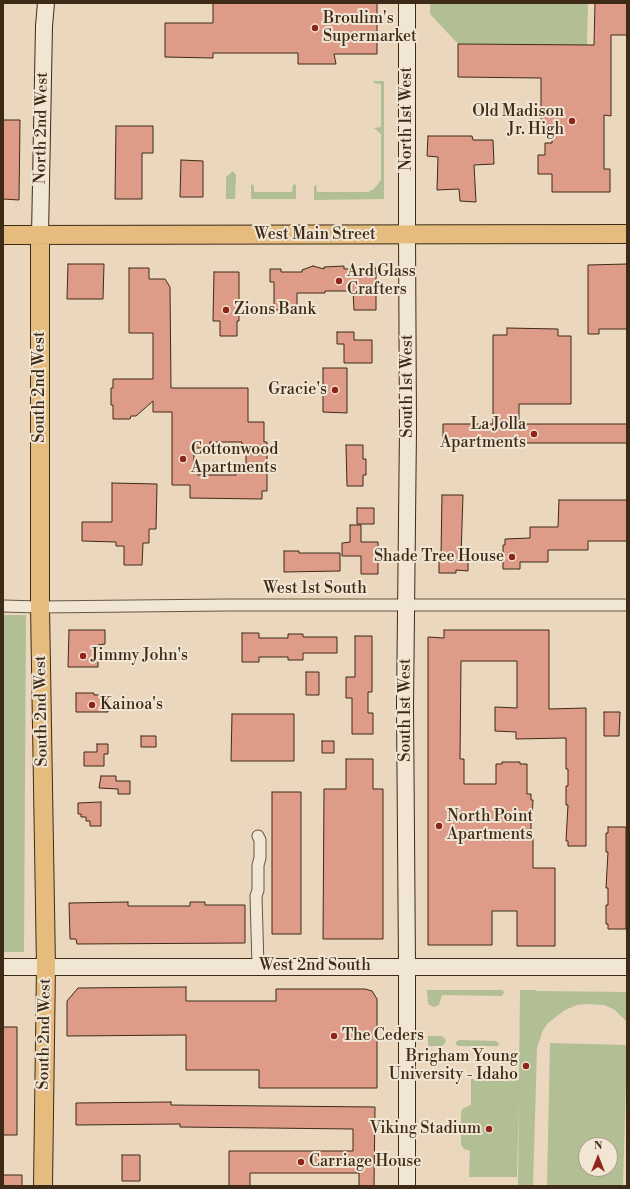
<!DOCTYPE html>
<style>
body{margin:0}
#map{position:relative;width:630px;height:1189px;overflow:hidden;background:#ead7bd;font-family:"Libre Bodoni",serif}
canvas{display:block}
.frame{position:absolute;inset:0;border:4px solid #3e2b17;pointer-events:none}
.north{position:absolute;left:578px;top:1137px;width:40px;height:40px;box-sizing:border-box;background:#f1e5d4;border:1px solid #a99b88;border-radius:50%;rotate:0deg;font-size:11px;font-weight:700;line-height:16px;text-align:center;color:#3e2b17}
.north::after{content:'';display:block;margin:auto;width:14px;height:18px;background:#8f2418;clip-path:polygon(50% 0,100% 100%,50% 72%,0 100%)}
</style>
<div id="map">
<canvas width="630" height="1189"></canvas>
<div class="frame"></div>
<div class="north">N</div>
</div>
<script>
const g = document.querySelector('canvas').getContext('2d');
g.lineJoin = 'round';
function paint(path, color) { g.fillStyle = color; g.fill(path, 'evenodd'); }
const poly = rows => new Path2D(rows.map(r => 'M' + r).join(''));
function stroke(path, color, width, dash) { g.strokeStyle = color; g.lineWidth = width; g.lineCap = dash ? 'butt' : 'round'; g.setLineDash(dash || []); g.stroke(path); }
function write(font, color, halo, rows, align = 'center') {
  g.font = font + ' "Libre Bodoni",serif'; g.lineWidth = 4; g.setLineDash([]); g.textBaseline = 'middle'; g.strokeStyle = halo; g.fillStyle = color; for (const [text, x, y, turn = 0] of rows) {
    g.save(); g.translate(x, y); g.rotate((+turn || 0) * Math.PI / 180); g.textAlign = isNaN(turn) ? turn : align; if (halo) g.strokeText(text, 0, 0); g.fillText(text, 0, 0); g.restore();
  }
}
const green = poly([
 [430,3,588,3,587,45,458,44,430,14],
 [374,81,384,81,384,199,314,200,314,186,316,185,317,192,368,192,374,189,381,180,381,134,374,128,381,127,381,84,374,83,373,82],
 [233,171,236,175,235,199,226,199,226,177],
 [252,184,254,186,254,192,292,192,293,185,294,184,296,185,296,199,251,199,251,185],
 [3,615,26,615,24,952,3,952],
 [427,990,503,990,504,993,501,996,442,995,439,1005,434,1007,428,1004],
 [520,990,536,990,537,991,627,992,627,1022,615,1010,604,1005,588,1004,577,1005,565,1010,548,1023,543,1030,537,1048,533,1186,518,1186,519,1099,517,1177,469,1177,470,1151,464,1149,461,1145,461,1113,462,1109,471,1105,471,1079,519,1080],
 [428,1036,442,1036,446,1040,445,1043,442,1046,428,1046],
 [459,1040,496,1041,499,1043,498,1046,458,1046,456,1044,456,1042],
 [550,1043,627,1045,623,1186,547,1186],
 [586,1145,610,1145,610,1169,586,1169]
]);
const building = poly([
 [213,3,377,3,377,54,334,54,336,64,298,64,298,53,213,53,213,58,165,57,165,23,213,23,213,3],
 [595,3,627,3,627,35,611,35,611,116,604,115,604,169,610,169,610,192,552,192,552,174,538,174,538,155,545,155,545,143,552,143,552,127,541,127,541,78,458,77,458,44,594,45,595,3],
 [3,120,20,120,19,200,3,199,3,120],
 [116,126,153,126,153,153,142,153,142,199,115,199,116,126],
 [428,136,472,136,473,140,493,140,494,164,474,165,476,202,460,201,459,189,437,190,438,157,427,156,428,136],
 [181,160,203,161,203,197,180,197,181,160],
 [68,264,104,264,103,299,67,299,68,264],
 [627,264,627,329,599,329,599,334,588,334,588,265,627,264],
 [313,266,324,269,324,267,344,266,344,269,376,268,376,310,354,310,353,291,325,291,325,293,297,293,297,310,274,310,274,282,270,282,270,269,281,269,281,272,302,272,302,270,313,266],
 [129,268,149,268,149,279,165,279,170,287,171,388,248,388,248,422,264,422,264,442,267,442,267,491,262,491,262,499,190,498,190,485,172,485,172,412,153,412,153,401,136,416,131,416,130,419,113,419,113,405,111,405,111,388,113,388,113,379,153,379,153,333,129,333,129,268],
 [210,442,242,442,242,453,246,453,246,471,236,471,236,475,198,475,198,465,194,465,194,448,210,448,210,442],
 [214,272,239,272,239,321,237,321,237,336,220,336,220,321,213,321,214,272],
 [507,328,558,329,558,336,571,336,571,404,519,404,519,424,627,424,627,443,443,443,443,424,493,424,493,335,507,335,507,328],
 [337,332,354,332,354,340,372,340,372,363,344,363,344,344,337,344,337,332],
 [323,368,347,368,347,413,323,412,323,368],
 [346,445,363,445,363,459,366,459,366,475,363,475,363,486,347,486,346,445],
 [112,483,157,484,156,529,149,529,149,543,143,543,142,565,124,565,124,546,116,546,116,542,82,541,82,522,112,522,112,483],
 [442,495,463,495,461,556,468,556,468,571,456,570,456,573,439,573,439,556,441,556,442,495],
 [559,500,627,500,627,541,588,541,588,550,548,550,548,562,520,562,520,569,503,569,503,545,505,545,505,539,530,538,530,527,558,527,559,500],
 [357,508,374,508,374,524,357,524,357,508],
 [350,525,361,525,361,542,378,542,378,574,361,574,361,556,342,556,342,543,350,542,350,525],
 [284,551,299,551,299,553,340,553,340,571,284,572,284,551],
 [69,630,105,630,105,644,98,645,98,667,68,667,69,630],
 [444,630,549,630,549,709,586,708,586,846,568,846,568,841,566,841,568,805,566,805,566,786,568,786,568,769,566,769,566,738,516,739,516,732,495,731,495,707,517,708,517,661,461,661,460,759,464,759,464,784,496,784,496,764,502,764,502,762,520,762,520,764,527,764,527,794,531,794,531,800,533,800,532,820,531,820,531,838,533,838,533,868,555,868,555,946,517,946,517,911,492,911,492,945,428,945,428,637,444,638,444,630],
 [242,633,259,633,259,638,288,638,288,634,303,634,303,637,337,637,337,653,303,653,303,660,288,660,288,657,259,657,259,662,242,662,242,633],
 [355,636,372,636,372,692,368,692,368,713,373,713,373,734,352,734,352,698,346,698,346,677,355,677,355,636],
 [306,672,319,672,319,695,306,695,306,672],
 [76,693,94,693,94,695,108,695,108,712,76,712,76,693],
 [604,712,620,712,619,736,604,736,604,712],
 [232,714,294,714,294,761,231,761,232,714],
 [141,736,156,736,156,747,141,747,141,736],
 [322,741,334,741,334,753,322,753,322,741],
 [97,744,108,744,108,754,104,754,104,766,84,766,84,752,97,752,97,744],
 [346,759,373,759,373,789,383,789,383,939,323,939,324,789,346,789,346,759],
 [101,776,116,776,116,781,130,781,130,794,118,794,118,789,99,788,101,776],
 [272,792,301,792,301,934,272,934,272,792],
 [101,802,101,826,90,826,90,821,86,821,86,817,81,817,81,814,78,814,78,803,101,802],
 [608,827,626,827,626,929,608,929,608,924,606,924,606,905,608,905,608,888,606,888,608,852,606,852,606,833,608,833,608,827],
 [128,902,128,906,190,906,190,902,205,902,205,905,245,905,245,943,77,944,76,939,70,939,69,903,128,902],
 [186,987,186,1001,276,1001,276,989,365,989,372,991,377,999,377,1088,259,1088,259,1070,186,1070,186,1035,67,1036,67,1001,78,988,186,987],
 [3,1027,17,1027,17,1135,3,1135,3,1027],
 [171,1102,171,1105,375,1107,374,1186,359,1186,359,1173,250,1173,250,1186,229,1186,229,1151,353,1151,353,1129,180,1127,180,1124,76,1125,76,1103,171,1102],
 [122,1155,140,1155,140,1181,122,1181,122,1155],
 [3,1175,22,1175,22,1186,3,1186,3,1175]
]);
const street = poly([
 [3,606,40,607,226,605,627,605],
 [258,836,260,840,260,858,258,865,258,890,256,896,258,966]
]);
const secondary = poly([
 [407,3,407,235,408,428,405,706,407,966,407,1186],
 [40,235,44,26,46,3],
 [3,967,627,967]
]);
const primary = poly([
 [3,235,627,234],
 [40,235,40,607,46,966,43,1186]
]);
const markers = [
 [315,28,4,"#8f2418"],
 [572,121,4,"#8f2418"],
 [339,281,4,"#8f2418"],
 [226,310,4,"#8f2418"],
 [335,390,4,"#8f2418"],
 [534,434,4,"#8f2418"],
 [183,459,4,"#8f2418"],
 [512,557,4,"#8f2418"],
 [83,656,4,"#8f2418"],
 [92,705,4,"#8f2418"],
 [439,826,4,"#8f2418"],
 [334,1036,4,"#8f2418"],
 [526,1066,4,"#8f2418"],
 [489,1129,4,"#8f2418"],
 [301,1162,4,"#8f2418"]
];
const poiNames = [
 ["Broulim's",323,19],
 ["Supermarket",323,37],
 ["Old Madison",564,112,"right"],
 ["Jr. High",564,130,"right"],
 ["Ard Glass",347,272],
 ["Crafters",347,290],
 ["Zions Bank",234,310],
 ["Gracie's",327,390,"right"],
 ["La Jolla",526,425,"right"],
 ["Apartments",526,443,"right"],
 ["Cottonwood",191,450],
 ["Apartments",191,468],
 ["Shade Tree House",504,557,"right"],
 ["Jimmy John's",91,656],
 ["Kainoa's",100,705],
 ["North Point",447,817],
 ["Apartments",447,835],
 ["The Ceders",342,1036],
 ["Brigham Young",518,1057,"right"],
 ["University - Idaho",518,1075,"right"],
 ["Viking Stadium",481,1129,"right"],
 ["Carriage House",309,1162]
];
const streetNames = [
 ["North 1st West",407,119,-90],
 ["North 2nd West",42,128,-89],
 ["West Main Street",315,235],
 ["South 1st West",408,386,-90],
 ["South 2nd West",40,387,-90],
 ["West 1st South",315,589],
 ["South 1st West",406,710,-90],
 ["South 2nd West",42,711,-91],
 ["West 2nd South",315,966],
 ["South 2nd West",45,1034,-89]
];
paint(green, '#b2bf94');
paint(building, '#dd9b88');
stroke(building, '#3e2b17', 1);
stroke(street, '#695640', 13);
stroke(secondary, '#3e2b17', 18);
stroke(primary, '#3e2b17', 20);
stroke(street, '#f1e5d4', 11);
stroke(secondary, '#f1e5d4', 16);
stroke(primary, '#e5bc7e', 18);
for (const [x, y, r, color] of markers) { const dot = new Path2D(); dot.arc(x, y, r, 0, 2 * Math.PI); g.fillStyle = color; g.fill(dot); stroke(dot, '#f1e5d4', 1.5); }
write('16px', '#3e2b17', '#f1e5d4', poiNames, 'left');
write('16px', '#3e2b17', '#f1e5d4', streetNames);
</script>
